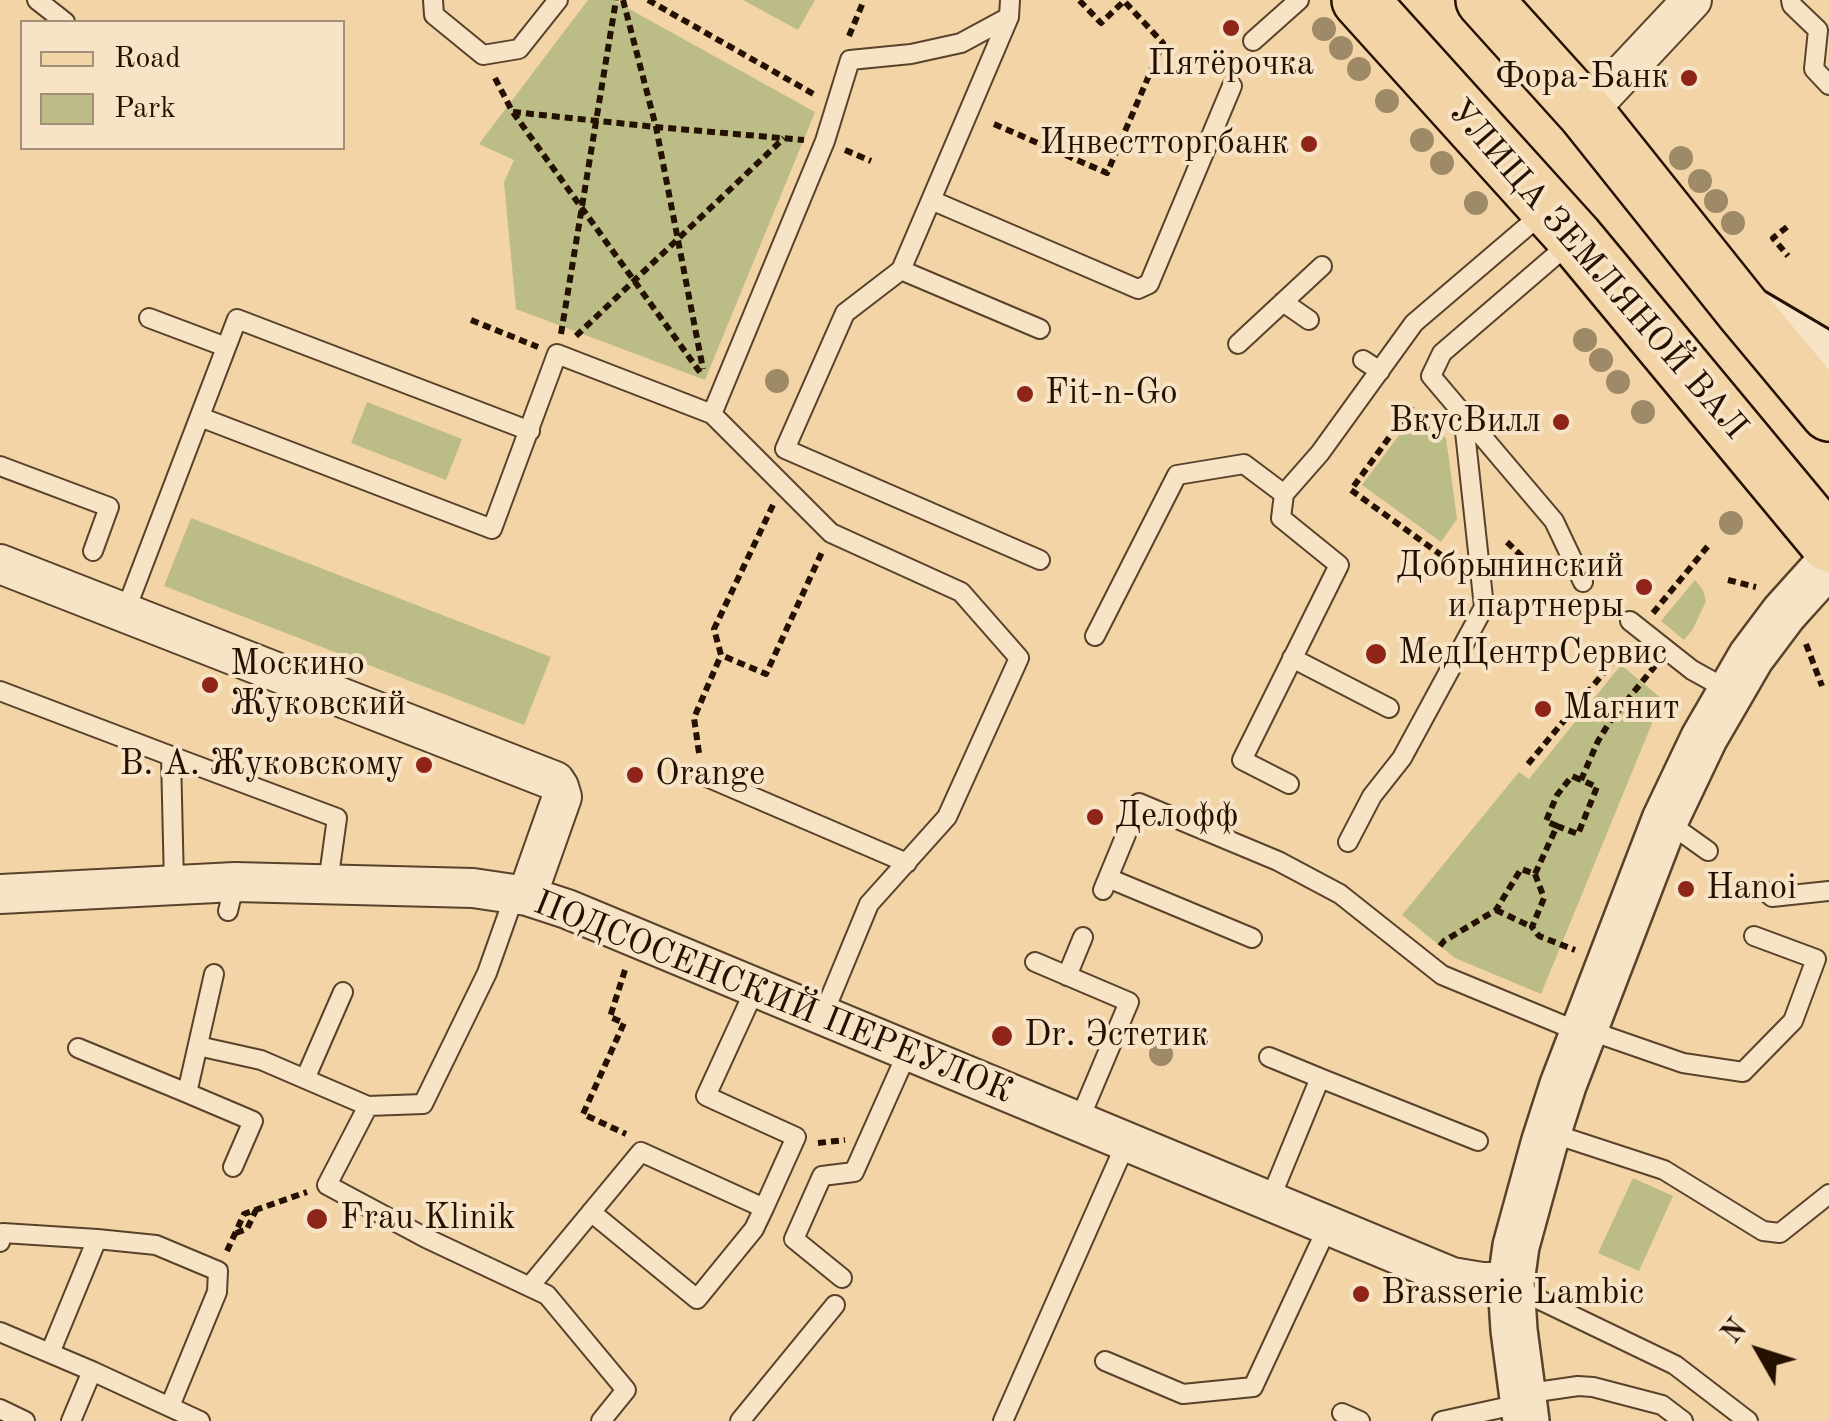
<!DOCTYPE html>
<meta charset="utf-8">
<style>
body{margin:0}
#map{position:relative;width:1829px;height:1421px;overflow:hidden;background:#f2d4a7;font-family:"Old Standard TT",serif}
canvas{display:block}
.legend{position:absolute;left:20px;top:20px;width:325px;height:130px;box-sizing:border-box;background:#f7e3c6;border:2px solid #a38f77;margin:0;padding:12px 18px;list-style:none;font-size:30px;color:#251101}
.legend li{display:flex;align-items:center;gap:20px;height:50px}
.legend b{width:50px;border:2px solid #a38f77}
.north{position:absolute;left:1709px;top:1301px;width:100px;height:100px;-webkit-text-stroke:8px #f7e3c6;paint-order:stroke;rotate:309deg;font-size:28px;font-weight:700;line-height:40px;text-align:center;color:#251101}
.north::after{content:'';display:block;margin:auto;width:35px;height:45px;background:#251101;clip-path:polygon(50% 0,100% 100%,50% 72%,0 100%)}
</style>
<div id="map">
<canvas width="1829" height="1421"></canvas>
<ul class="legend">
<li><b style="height:12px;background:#f2d4a7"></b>Road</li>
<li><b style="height:28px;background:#bcbc86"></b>Park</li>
</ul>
<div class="north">N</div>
</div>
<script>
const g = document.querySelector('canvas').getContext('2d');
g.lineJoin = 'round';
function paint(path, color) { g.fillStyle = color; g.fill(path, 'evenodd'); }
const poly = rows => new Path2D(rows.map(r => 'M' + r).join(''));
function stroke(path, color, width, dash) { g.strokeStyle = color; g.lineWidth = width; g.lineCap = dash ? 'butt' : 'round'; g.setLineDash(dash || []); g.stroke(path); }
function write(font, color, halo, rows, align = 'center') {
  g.font = font + ' "Old Standard TT",serif'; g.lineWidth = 8; g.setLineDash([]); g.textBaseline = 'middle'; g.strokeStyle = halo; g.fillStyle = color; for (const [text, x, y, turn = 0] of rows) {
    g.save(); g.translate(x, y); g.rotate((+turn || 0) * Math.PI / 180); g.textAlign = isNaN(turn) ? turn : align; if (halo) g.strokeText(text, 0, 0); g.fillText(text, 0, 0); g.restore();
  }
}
const green = poly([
 [588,0,613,0,815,112,705,380,516,309,504,182,514,160,479,144],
 [743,0,815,0,798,30],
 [367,402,462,439,446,480,351,443],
 [1414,415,1446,438,1457,519,1441,542,1362,485],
 [191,518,551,657,524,725,164,586],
 [1695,580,1703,590,1706,601,1693,629,1684,640,1661,621],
 [1621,665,1662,699,1541,994,1455,958,1402,915,1519,772,1529,779],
 [1633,1178,1673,1196,1639,1271,1598,1253]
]);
const path = poly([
 [623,0,656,127,703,369],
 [648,0,817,96],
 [849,36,864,0],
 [495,78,512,111,702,375],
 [513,112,656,127,804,140],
 [994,124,1107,173,1163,43,1124,1,1101,23,1079,0],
 [845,150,871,161],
 [1787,227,1773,238,1788,256],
 [471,320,538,347],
 [561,334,616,0],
 [576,336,784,138],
 [1412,406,1351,490,1455,565],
 [773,505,714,629,721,655,766,674,822,552],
 [1507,542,1532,566,1548,559],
 [1728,580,1756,587],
 [1653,613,1708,546],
 [1806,644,1822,686],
 [699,753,694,718,721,655],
 [1528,764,1626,646],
 [1557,826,1546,821,1557,795,1572,776,1581,780],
 [1535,874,1544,898,1532,927,1539,936,1575,950],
 [1496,910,1532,927],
 [1440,946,1444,941,1496,910,1521,869,1535,874,1557,826,1578,834,1597,787,1581,780,1598,741,1611,720,1655,666],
 [625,970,610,1017,624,1023,583,1114,626,1134],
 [818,1143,845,1140],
 [236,1233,247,1229,256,1210],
 [227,1251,244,1214,307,1192]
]);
const service = poly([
 [37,0,65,22],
 [433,0,434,15,483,55,519,49,558,0],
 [1791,0,1792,5,1818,30,1814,69,1829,85],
 [1009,17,931,200,1138,289,1149,284,1232,86],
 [1253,41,1299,0],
 [931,200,901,270,1040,329],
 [1571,242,1442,353,1431,376,1554,521,1583,582],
 [901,270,845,313,785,449,1040,560],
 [1283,302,1309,320],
 [149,318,226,347],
 [1238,344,1322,266],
 [1363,360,1380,371],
 [712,414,831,533,961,592,1019,658,947,817,869,904,823,1015],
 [200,417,492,529,557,354,712,414,825,141,850,60,911,54,961,43,1009,17,1010,0],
 [0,466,109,507,93,551],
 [1284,494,1281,518,1339,565,1242,760,1289,784],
 [125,612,237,319,530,431],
 [1630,621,1692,670,1730,691],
 [1095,636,1177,475,1244,464,1284,494,1320,453,1414,323,1544,212],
 [1292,658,1389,708],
 [0,691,171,756,174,884],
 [171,756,337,818,328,883],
 [702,775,907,863],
 [1666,821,1708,851],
 [1348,842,1372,796,1402,758,1484,607,1463,413],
 [1108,878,1252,938],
 [1103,890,1139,803,1278,861,1340,894,1442,975,1582,1033],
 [1765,891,1772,897,1829,891],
 [515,894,487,973,423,1104,368,1106,327,1185,426,1238,547,1295,626,1390,601,1421],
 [228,911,235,882],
 [1035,962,1129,1002,1078,1123],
 [214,974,187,1093,253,1121,233,1167],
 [1067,976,1083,937],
 [1585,1029,1683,1063,1743,1072,1793,1021,1816,959,1754,936],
 [198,1046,261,1060,368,1106],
 [78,1048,187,1093],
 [1269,1057,1320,1078],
 [305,1079,343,992],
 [1548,1132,1664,1170,1763,1231,1780,1233,1829,1194],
 [1269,1202,1320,1078,1478,1141],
 [591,1212,697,1299,754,1229,764,1208],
 [0,1242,3,1233,97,1239,156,1245,218,1271,217,1292,170,1406],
 [842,1278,794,1239,822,1176,854,1172,908,1051],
 [530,1286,641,1152,764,1208,796,1137,706,1096,756,987],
 [1517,1289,1675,1365,1748,1421],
 [0,1332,92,1371,71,1421],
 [50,1353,97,1239],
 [1105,1361,1183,1394,1253,1387,1328,1226],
 [92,1371,200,1421],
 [1523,1394,1578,1386,1593,1387,1662,1405,1683,1421],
 [0,1409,25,1421],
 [1342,1413,1360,1421],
 [740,1421,835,1305],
 [1003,1421,1126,1143],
 [1442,1421,1524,1403]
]);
const minor = poly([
 [1586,113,1692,0],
 [0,564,555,781,559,787,562,797,527,896],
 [0,894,235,882,473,888,527,896,567,909,1452,1277,1482,1282,1511,1282]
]);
const tertiary = poly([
 [1526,1421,1514,1330,1511,1282,1516,1246,1544,1144,1563,1085,1665,820,1704,738,1751,657,1784,613,1829,563]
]);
const secondary = poly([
 [1753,316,1829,361]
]);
const primary = poly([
 [1360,0,1575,238,1829,544],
 [1484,0,1586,113,1744,311,1829,413]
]);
const trees = [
 [1324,29],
 [1341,48],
 [1359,69],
 [1387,101],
 [1422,140],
 [1681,158],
 [1442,163],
 [1700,181],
 [1716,201],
 [1476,203],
 [1733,223],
 [1585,340],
 [1601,360],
 [777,381],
 [1618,382],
 [1643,412],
 [1731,523],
 [1161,1054]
];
const markers = [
 [1231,28,10,"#8f2418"],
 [1689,78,10,"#8f2418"],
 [1309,144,10,"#8f2418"],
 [1025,394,10,"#8f2418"],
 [1561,422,10,"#8f2418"],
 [1644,587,10,"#8f2418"],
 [1376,654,12,"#8f2418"],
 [210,685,10,"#8f2418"],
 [1543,709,10,"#8f2418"],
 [424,765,10,"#8f2418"],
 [635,775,10,"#8f2418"],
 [1095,817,10,"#8f2418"],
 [1686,889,10,"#8f2418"],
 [1002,1036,12,"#8f2418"],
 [317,1219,12,"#8f2418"],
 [1361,1294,10,"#8f2418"]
];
const poiNames = [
 ["Пятёрочка",1231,65,"center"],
 ["Фора-Банк",1669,78,"right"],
 ["Инвестторгбанк",1289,144,"right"],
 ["Fit-n-Go",1045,394],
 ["ВкусВилл",1541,422,"right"],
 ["Добрынинский",1624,567,"right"],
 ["и партнеры",1624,607,"right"],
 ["МедЦентрСервис",1398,654],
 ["Москино",230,665],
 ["Жуковский",230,705],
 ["Магнит",1563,709],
 ["В. А. Жуковскому",404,765,"right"],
 ["Orange",655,775],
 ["Делофф",1115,817],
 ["Hanoi",1706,889],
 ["Dr. Эстетик",1024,1036],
 ["Frau Klinik",340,1219],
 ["Brasserie Lambic",1381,1294]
];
const streetNames = [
 ["УЛИЦА ЗЕМЛЯНОЙ ВАЛ",1597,270,49],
 ["ПОДСОСЕНСКИЙ ПЕРЕУЛОК",773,998,22]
];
paint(green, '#bcbc86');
stroke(service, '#58422a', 22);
stroke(minor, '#58422a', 42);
stroke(tertiary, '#58422a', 50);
stroke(secondary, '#251101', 58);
stroke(primary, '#251101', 60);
stroke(path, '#251101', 6, [8, 5]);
stroke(service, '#f7e3c6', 18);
stroke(minor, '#f7e3c6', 38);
stroke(tertiary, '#f7e3c6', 45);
stroke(secondary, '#f7e3c6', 52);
stroke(primary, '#f2d4a7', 55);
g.fillStyle = '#9e8a66';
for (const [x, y] of trees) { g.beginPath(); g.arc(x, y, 12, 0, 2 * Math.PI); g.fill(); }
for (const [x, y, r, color] of markers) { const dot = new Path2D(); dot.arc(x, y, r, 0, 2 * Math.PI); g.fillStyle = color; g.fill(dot); stroke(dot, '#f7e3c6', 4); }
write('35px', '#251101', '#f7e3c6', poiNames, 'left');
write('35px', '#251101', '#f7e3c6', streetNames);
</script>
